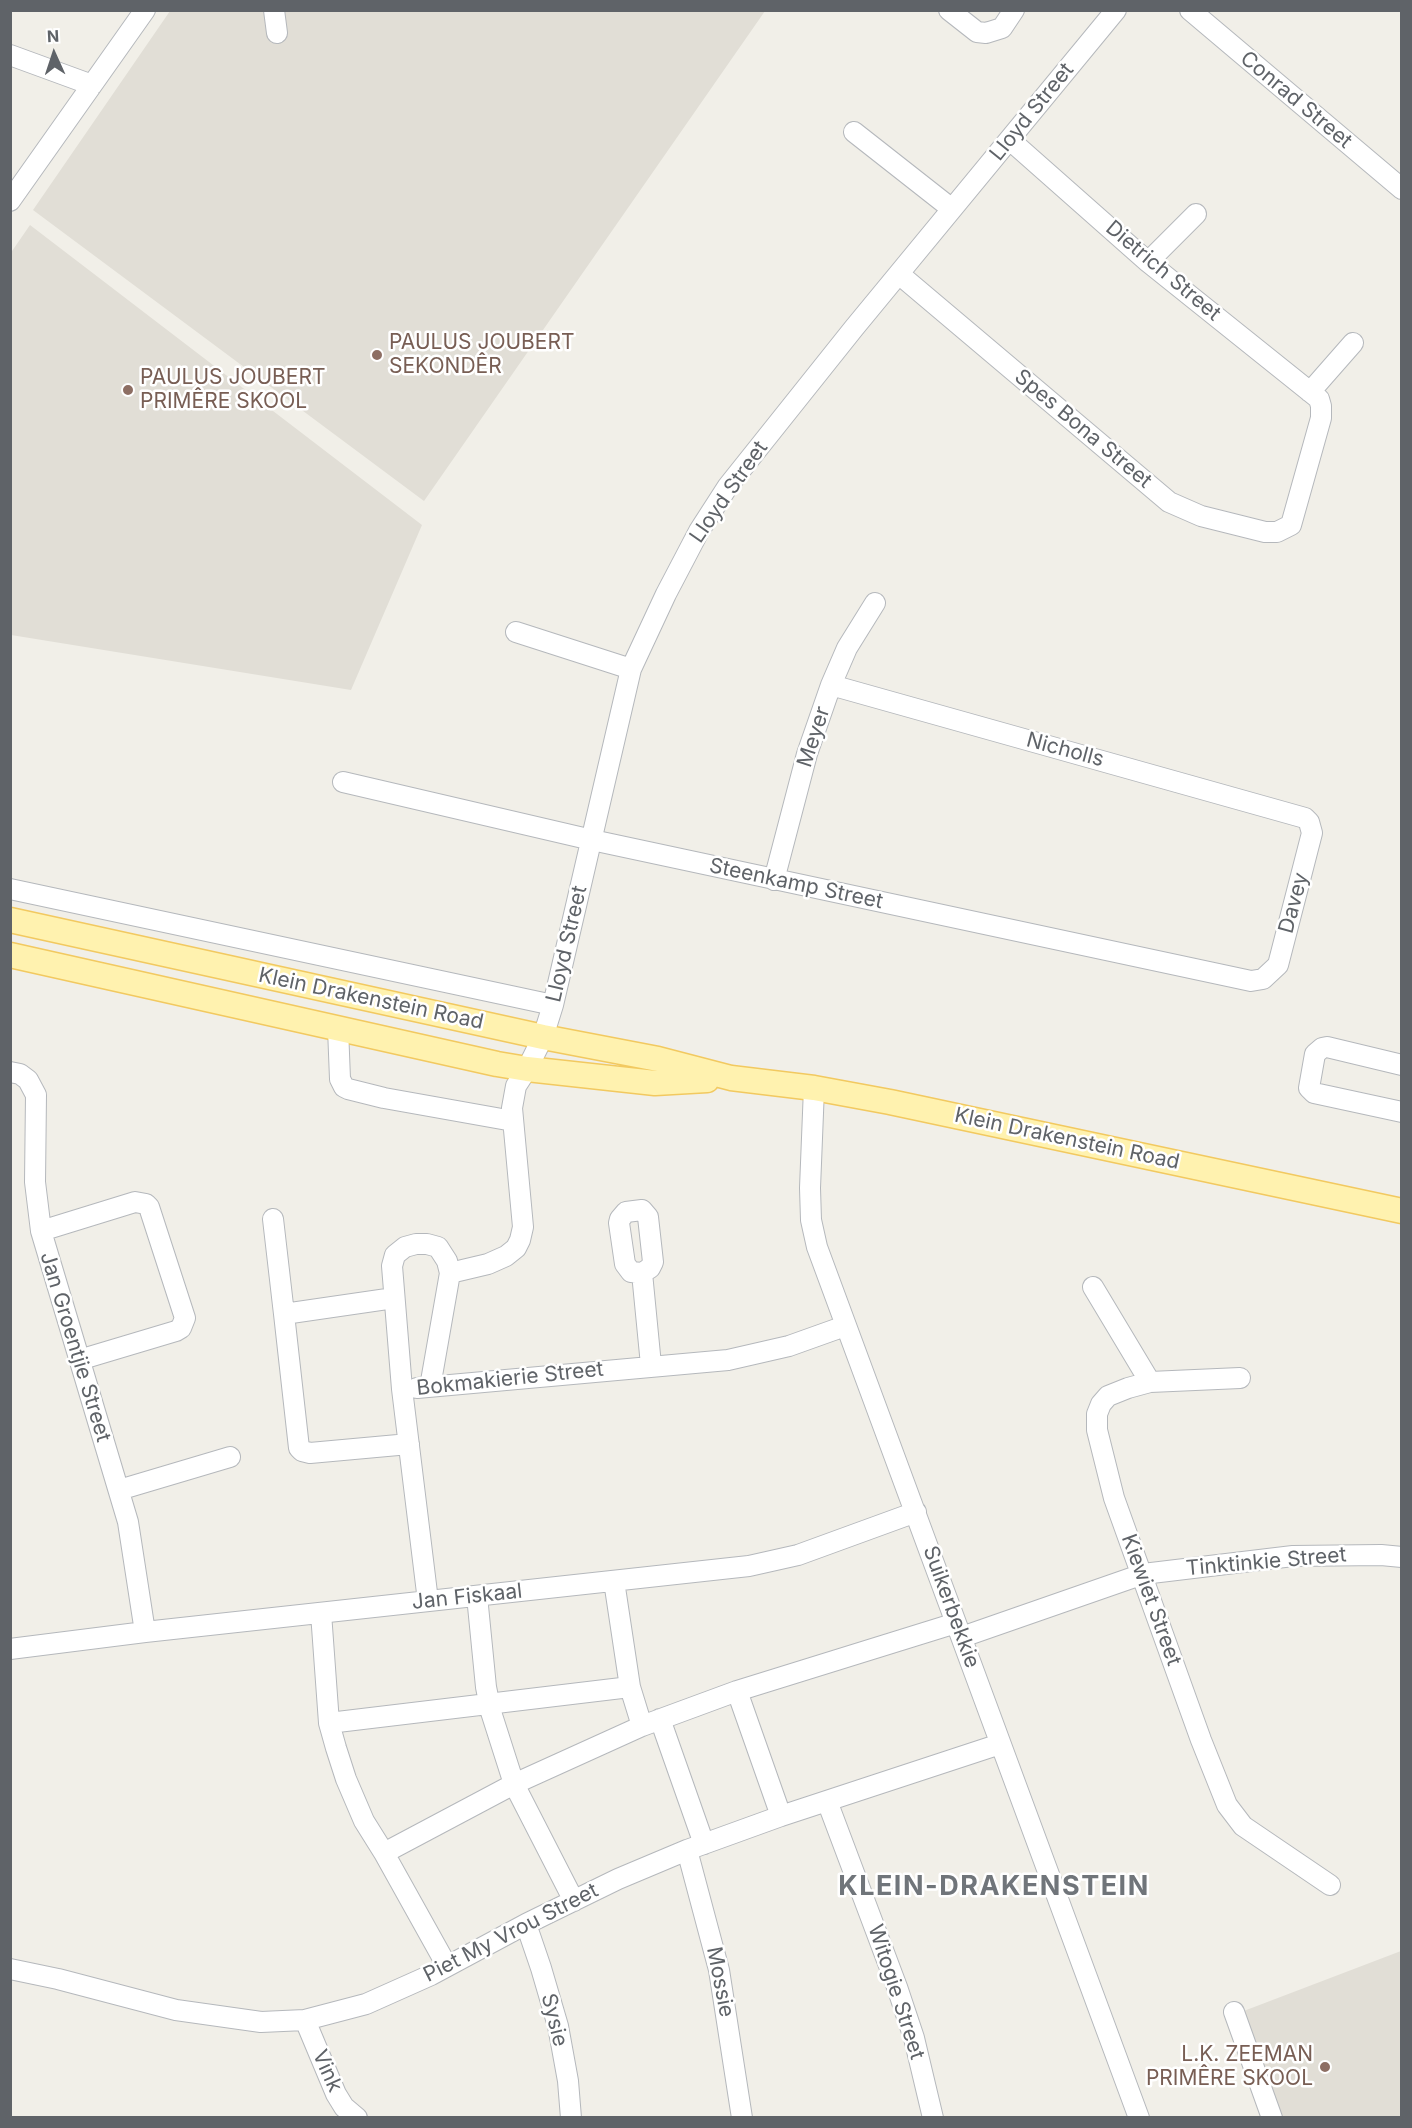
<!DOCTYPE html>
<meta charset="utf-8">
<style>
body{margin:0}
#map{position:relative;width:1412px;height:2128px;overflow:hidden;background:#f1efe8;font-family:Inter,sans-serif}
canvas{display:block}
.frame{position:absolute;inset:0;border:12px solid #5f6368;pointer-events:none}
.north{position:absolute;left:24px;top:24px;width:60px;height:60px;-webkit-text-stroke:4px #fff;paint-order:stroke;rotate:357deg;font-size:16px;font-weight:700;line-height:24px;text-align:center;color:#5f6368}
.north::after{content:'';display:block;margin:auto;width:21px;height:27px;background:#5f6368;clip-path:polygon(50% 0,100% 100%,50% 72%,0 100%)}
</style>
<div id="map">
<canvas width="1412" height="2128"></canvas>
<div class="frame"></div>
<div class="north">N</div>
</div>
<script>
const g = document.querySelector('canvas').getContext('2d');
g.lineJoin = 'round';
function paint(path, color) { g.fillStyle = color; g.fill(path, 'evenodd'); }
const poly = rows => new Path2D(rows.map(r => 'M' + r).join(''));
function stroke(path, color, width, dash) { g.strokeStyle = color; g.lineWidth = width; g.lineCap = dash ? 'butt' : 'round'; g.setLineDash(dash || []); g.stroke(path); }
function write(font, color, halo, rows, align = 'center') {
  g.font = font + ' Inter,sans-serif'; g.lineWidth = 5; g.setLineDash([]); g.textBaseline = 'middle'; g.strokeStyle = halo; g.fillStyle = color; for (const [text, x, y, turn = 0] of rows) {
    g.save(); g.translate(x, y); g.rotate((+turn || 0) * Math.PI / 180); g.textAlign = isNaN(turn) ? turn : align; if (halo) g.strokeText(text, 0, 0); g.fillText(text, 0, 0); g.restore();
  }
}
const education = poly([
 [170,11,765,11,424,501,33,210],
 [30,225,422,525,351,690,11,635,10,254],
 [1401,1951,1401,2117,1268,2117,1228,2017]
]);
const minor = poly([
 [274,10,277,33],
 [949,10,977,32,986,33,1002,28,1014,10],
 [1190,10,1402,189],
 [10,55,92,85],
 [854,132,952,209],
 [10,201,145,10],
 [1148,262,1196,214],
 [899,274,1169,502,1201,516,1265,532,1277,532,1291,525,1321,418,1321,406,1319,399,1148,262,1010,140],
 [1310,392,1353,343],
 [516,632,631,669],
 [343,782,592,840,1251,981,1263,979,1278,965,1312,833,1309,822,1305,818,831,685],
 [774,880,807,754,831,685,847,648,875,603],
 [10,889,553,1005],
 [338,1028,340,1079,344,1087,348,1089,384,1098,513,1121],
 [1402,1065,1327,1047,1322,1048,1315,1054,1309,1088,1314,1093,1402,1112],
 [10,1072,20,1074,28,1080,36,1095,35,1182,41,1231,128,1522,145,1632],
 [814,1088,810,1188,811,1220,817,1247,1139,2118],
 [273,1219,284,1314],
 [41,1231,135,1202,146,1204,149,1207,185,1318,181,1328,176,1331,79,1360],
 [450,1273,488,1264,506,1256,516,1248,520,1240,523,1227,512,1108,516,1086,527,1069,543,1037,553,1005,631,669,666,594,699,531,728,486,854,328,1116,10],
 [642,1273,650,1268,653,1262,648,1217,642,1210,626,1212,620,1219,619,1223,625,1264,631,1272,642,1273,651,1365],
 [1093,1287,1150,1382],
 [394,1298,284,1314,299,1448,302,1451,310,1453,409,1444],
 [1240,1378,1150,1382,1128,1388,1108,1396,1101,1404,1097,1414,1097,1430,1114,1498,1201,1740,1227,1805,1243,1826,1330,1885],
 [417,1388,728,1360,789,1346,845,1326],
 [119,1490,230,1457],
 [477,1596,486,1687,491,1712,514,1784,642,1726,737,1691,956,1623],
 [428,1601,402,1389,392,1266,395,1255,405,1247,416,1244,427,1244,438,1247,447,1261,450,1273,430,1387],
 [321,1613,329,1723,336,1748,346,1779,364,1821,384,1853],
 [962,1637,1143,1574,1293,1556,1381,1555,1402,1557],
 [10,1649,145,1632,749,1566,798,1555,916,1512],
 [630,1687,642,1726],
 [737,1691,781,1816],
 [660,1719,704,1844],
 [329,1723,630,1687,614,1581],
 [827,1801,897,1987,914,2038,933,2118],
 [687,1850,719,1970,742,2118],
 [526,1924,541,1968,558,2026,568,2081,571,2118],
 [447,1966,384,1853,514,1784,574,1901],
 [10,1969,58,1979,176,2010,261,2022,305,2020,366,2004,431,1975,526,1924,618,1879,687,1850,781,1816,1000,1744],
 [1234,2012,1272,2118],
 [305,2020,336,2094,344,2107,357,2118]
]);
const major = poly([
 [10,920,543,1037,658,1059,731,1078,814,1088,890,1102,1402,1211],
 [10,955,497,1064,527,1069,655,1083,707,1080]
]);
const markers = [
 [377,355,6,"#8d6e63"],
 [128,390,6,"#8d6e63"],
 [1325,2067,6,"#8d6e63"]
];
const streetNames = [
 ["Conrad Street",1296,100,40],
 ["Lloyd Street",1032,112,-51],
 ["Dietrich Street",1163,271,40],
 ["Spes Bona Street",1083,429,40],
 ["Lloyd Street",729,492,-55],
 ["Meyer",814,737,-72],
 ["Nicholls",1065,750,15],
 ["Steenkamp Street",796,884,12],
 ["Davey",1294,903,-75],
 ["Lloyd Street",567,944,-77],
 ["Klein Drakenstein Road",371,999,12],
 ["Klein Drakenstein Road",1067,1139,12],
 ["Jan Groentjie Street",75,1347,73],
 ["Bokmakierie Street",510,1379,-6],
 ["Tinktinkie Street",1266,1562,-5],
 ["Jan Fiskaal",467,1597,-6],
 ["Kiewiet Street",1151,1600,70],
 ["Suikerbekkie",951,1607,70],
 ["Piet My Vrou Street",511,1933,-27],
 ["Mossie",720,1982,79],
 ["Witogie Street",896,1992,72],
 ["Sysie",554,2020,76],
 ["Vink",327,2071,66]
];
const educationNames = [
 ["PAULUS JOUBERT",389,343],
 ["SEKONDÊR",389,367],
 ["PAULUS JOUBERT",140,378],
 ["PRIMÊRE SKOOL",140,402],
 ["L.K. ZEEMAN",1313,2055,"right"],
 ["PRIMÊRE SKOOL",1313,2079,"right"]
];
const districtNames = [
 ["KLEIN-DRAKENSTEIN",994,1887]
];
paint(education, '#e1ded6');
stroke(minor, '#b5b8bc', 22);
stroke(major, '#f2c960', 27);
stroke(minor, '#fff', 20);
stroke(major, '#fff2af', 24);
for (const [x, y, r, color] of markers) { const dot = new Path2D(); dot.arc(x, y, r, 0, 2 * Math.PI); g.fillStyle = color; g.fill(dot); stroke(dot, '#fff', 2); }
write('21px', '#5f6368', '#fff', streetNames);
write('21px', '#785e54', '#fff', educationNames, 'left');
g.letterSpacing = '1.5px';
write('bold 27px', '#70757a', '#fff', districtNames);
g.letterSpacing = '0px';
</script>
